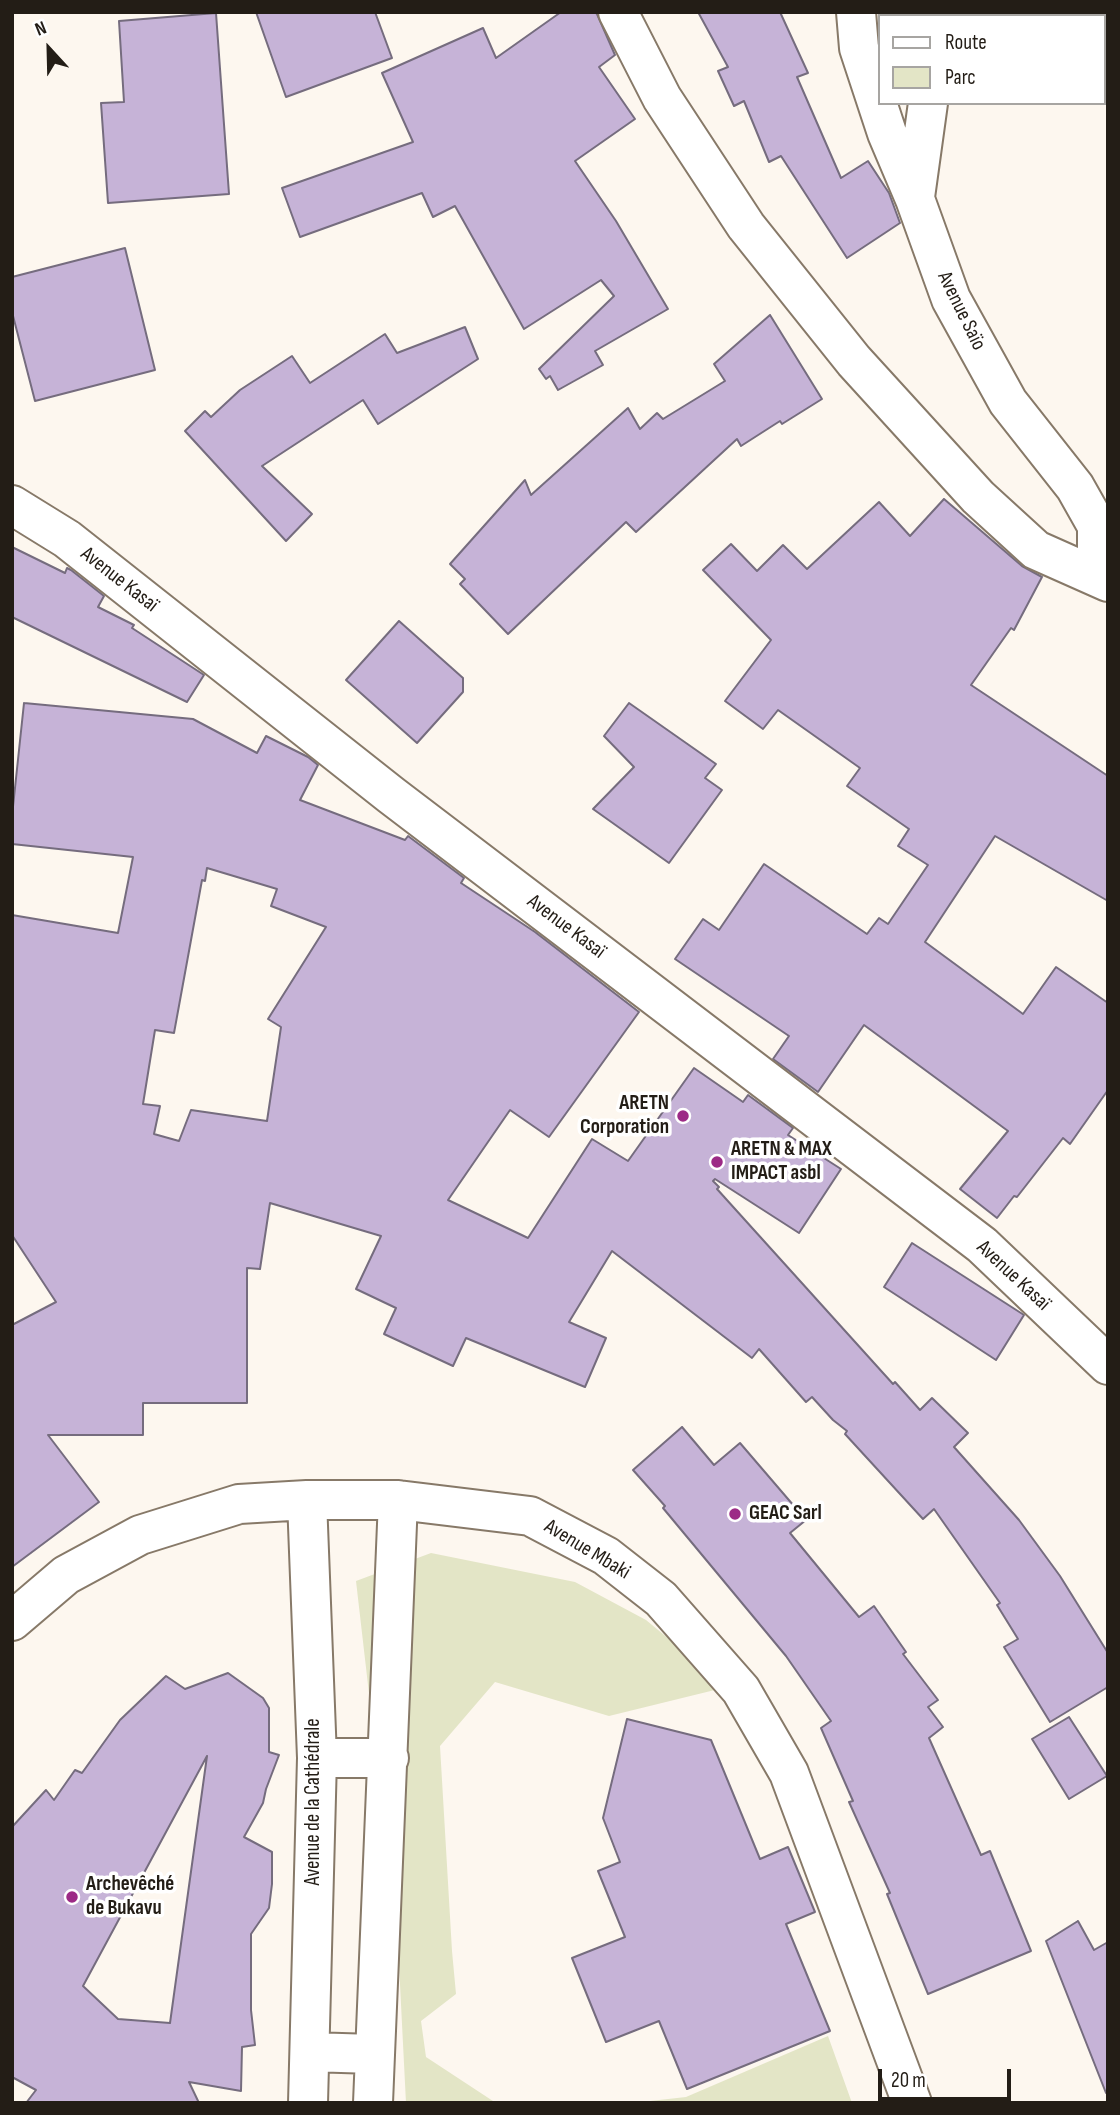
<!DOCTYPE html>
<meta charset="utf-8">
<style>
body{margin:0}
#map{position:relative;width:1120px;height:2115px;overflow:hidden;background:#fdf7ef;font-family:"Sofia Sans Condensed",sans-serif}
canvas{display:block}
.frame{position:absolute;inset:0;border:14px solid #231d16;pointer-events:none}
.legend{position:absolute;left:878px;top:14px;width:228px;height:91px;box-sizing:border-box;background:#fff;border:2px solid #a7a5a2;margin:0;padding:9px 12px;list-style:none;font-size:21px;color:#231d16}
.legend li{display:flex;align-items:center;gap:14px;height:35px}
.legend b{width:35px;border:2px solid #a7a5a2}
.north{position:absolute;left:14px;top:14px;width:70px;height:70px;-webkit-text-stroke:5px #fff;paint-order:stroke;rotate:338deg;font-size:19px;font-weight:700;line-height:28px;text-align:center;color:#231d16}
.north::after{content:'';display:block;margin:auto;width:24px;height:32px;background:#231d16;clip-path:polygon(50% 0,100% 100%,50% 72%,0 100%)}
.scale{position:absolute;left:878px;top:2069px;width:133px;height:32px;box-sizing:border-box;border:4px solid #231d16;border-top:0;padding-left:9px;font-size:21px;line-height:24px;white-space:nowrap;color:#231d16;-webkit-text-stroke:5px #fff;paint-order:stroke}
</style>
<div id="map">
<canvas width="1120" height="2115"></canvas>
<div class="frame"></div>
<ul class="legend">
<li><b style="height:9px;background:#fff"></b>Route</li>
<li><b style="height:19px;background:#e3e5c6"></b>Parc</li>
</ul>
<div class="north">N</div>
<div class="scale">20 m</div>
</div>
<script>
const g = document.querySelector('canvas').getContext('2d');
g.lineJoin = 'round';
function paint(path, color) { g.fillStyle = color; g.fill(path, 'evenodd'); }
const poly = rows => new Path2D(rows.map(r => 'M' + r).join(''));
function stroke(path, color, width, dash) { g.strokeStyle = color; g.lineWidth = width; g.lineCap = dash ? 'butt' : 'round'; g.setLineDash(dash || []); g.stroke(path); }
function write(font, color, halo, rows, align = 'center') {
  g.font = font + ' "Sofia Sans Condensed",sans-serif'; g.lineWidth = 7; g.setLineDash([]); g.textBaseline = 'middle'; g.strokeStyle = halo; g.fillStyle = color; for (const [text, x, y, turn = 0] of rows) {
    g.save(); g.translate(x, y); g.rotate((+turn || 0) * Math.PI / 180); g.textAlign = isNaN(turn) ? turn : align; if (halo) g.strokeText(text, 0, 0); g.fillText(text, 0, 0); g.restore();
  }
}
const green = poly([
 [431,1553,575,1582,646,1620,727,1687,609,1716,495,1682,440,1746,452,1951,456,1994,421,2021,426,2057,496,2103,406,2103,398,1945,356,1581],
 [828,2036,852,2103,632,2103,686,2097]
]);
const building = poly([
 [256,12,375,12,392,58,286,97,256,12],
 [561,12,595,12,597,14,615,55,599,67,635,119,575,161,616,221,668,309,595,351,603,365,558,390,550,376,546,379,539,369,614,296,601,280,524,329,455,206,433,217,422,193,300,237,282,188,413,142,382,73,483,28,496,58,561,12],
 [698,12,780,12,808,73,797,77,841,178,868,161,889,193,900,223,847,258,781,156,769,162,744,101,734,106,718,71,728,67,698,12],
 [216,13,229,194,108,203,101,103,124,102,119,21,216,13],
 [125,248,155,370,35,401,12,312,12,277,125,248],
 [770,315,822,399,782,424,780,421,741,446,737,439,636,532,626,522,508,634,460,584,465,579,450,564,525,480,531,495,628,408,640,429,657,413,663,419,725,381,714,364,770,315],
 [465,327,478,359,378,424,363,400,262,466,312,514,286,541,185,431,205,411,211,417,240,390,292,356,310,383,385,334,397,353,465,327],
 [944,499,1022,566,1042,577,1014,630,1011,628,971,685,1108,776,1108,901,995,836,925,942,1023,1014,1056,967,1108,1003,1108,1090,1070,1144,1063,1138,1017,1197,1014,1196,997,1218,960,1189,1008,1131,864,1025,818,1092,773,1059,789,1036,675,959,703,919,719,930,764,864,867,934,879,918,888,924,928,865,898,846,909,829,847,786,860,768,778,710,763,729,725,701,771,640,703,570,731,544,757,571,783,545,807,569,879,502,910,536,944,499],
 [12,547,65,573,67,568,71,570,104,596,98,607,134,625,132,628,204,675,187,702,12,617,12,547],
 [399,621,463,678,463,692,417,743,346,680,399,621],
 [24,703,193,719,257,753,266,736,308,757,318,765,300,800,405,840,408,836,464,878,461,883,535,932,639,1012,549,1137,510,1110,448,1200,528,1238,592,1139,628,1161,694,1068,743,1102,748,1095,793,1128,788,1135,841,1169,799,1233,715,1179,713,1181,719,1187,717,1189,893,1384,895,1382,920,1410,932,1398,968,1433,954,1447,1019,1520,1060,1576,1108,1653,1108,1687,1050,1722,1004,1647,1018,1639,997,1605,1000,1603,934,1509,923,1519,845,1434,847,1431,833,1420,812,1397,806,1402,759,1349,752,1358,612,1251,569,1322,606,1338,585,1387,466,1338,453,1366,384,1334,396,1308,356,1289,381,1236,270,1203,260,1269,247,1268,247,1403,143,1403,143,1435,48,1435,99,1502,12,1567,12,1325,56,1302,12,1235,12,915,118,933,133,857,12,844,12,816,24,703],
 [207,868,277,889,271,906,326,927,268,1019,281,1027,267,1121,191,1110,179,1141,154,1134,160,1106,143,1104,155,1030,174,1033,202,880,205,881,207,868],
 [629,703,716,764,705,778,722,790,669,863,593,809,634,767,604,736,629,703],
 [912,1243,1024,1315,996,1360,884,1287,912,1243],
 [682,1427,714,1465,740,1443,806,1520,790,1533,859,1617,874,1606,906,1652,903,1654,938,1700,928,1707,943,1727,929,1738,981,1855,990,1851,1031,1951,928,1994,887,1894,890,1893,849,1802,853,1801,821,1728,831,1721,786,1656,663,1508,665,1506,633,1470,682,1427],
 [228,1673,263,1698,269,1708,269,1752,279,1755,266,1789,263,1803,244,1837,272,1852,272,1884,269,1908,251,1934,251,2010,255,2045,242,2047,241,2091,189,2082,199,2103,26,2103,36,2090,12,2077,12,1827,46,1790,54,1800,75,1770,82,1773,120,1720,166,1676,185,1689,228,1673],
 [207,1756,170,2023,118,2019,83,1986,207,1756],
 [1069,1717,1107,1776,1069,1799,1032,1739,1069,1717],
 [627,1719,711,1740,760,1859,788,1847,815,1912,786,1924,830,2031,687,2089,659,2021,606,2042,572,1958,625,1937,598,1871,620,1862,603,1818,627,1719],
 [1078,1921,1094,1950,1108,1942,1108,2093,1106,2093,1046,1941,1078,1921]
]);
const street = poly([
 [618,12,662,98,746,226,854,361,978,497,1036,550,1108,582],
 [856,12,859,48,887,133,915,199,951,299,1008,402,1075,487,1097,526,1097,576],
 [940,16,940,12],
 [915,197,928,103],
 [12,505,67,539,391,795,982,1245,1108,1365],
 [307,1500,317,1758,308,2103],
 [12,1621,66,1575,140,1535,239,1504,307,1500,398,1500,530,1516,606,1556,661,1599,741,1690,789,1773,912,2103],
 [317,1758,389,1758],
 [310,2052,373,2054],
 [373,2103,398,1500]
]);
const markers = [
 [683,1116,7,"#9c2a86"],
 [717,1162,7,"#9c2a86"],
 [735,1514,7,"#9c2a86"],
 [72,1897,7,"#9c2a86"]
];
const streetNames = [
 ["Avenue Saïo",961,311,64],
 ["Avenue Kasaï",119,580,38],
 ["Avenue Kasaï",566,927,37],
 ["Avenue Kasaï",1013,1276,43],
 ["Avenue Mbaki",587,1550,31],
 ["Avenue de la Cathédrale",314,1802,-90]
];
const poiNames = [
 ["ARETN",669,1104,"right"],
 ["Corporation",669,1128,"right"],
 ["ARETN & MAX",731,1150],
 ["IMPACT asbl",731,1174],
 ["GEAC Sarl",749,1514],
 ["Archevêché",86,1885],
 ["de Bukavu",86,1909]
];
paint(green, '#e3e5c6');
paint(building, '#c6b3d7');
stroke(building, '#756c7e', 2);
stroke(street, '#877968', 42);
stroke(street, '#fff', 38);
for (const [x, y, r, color] of markers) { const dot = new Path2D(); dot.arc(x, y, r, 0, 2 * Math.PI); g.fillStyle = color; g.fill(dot); stroke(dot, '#fff', 2.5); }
write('21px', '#231d16', '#fff', streetNames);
write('bold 21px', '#231d16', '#fff', poiNames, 'left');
</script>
